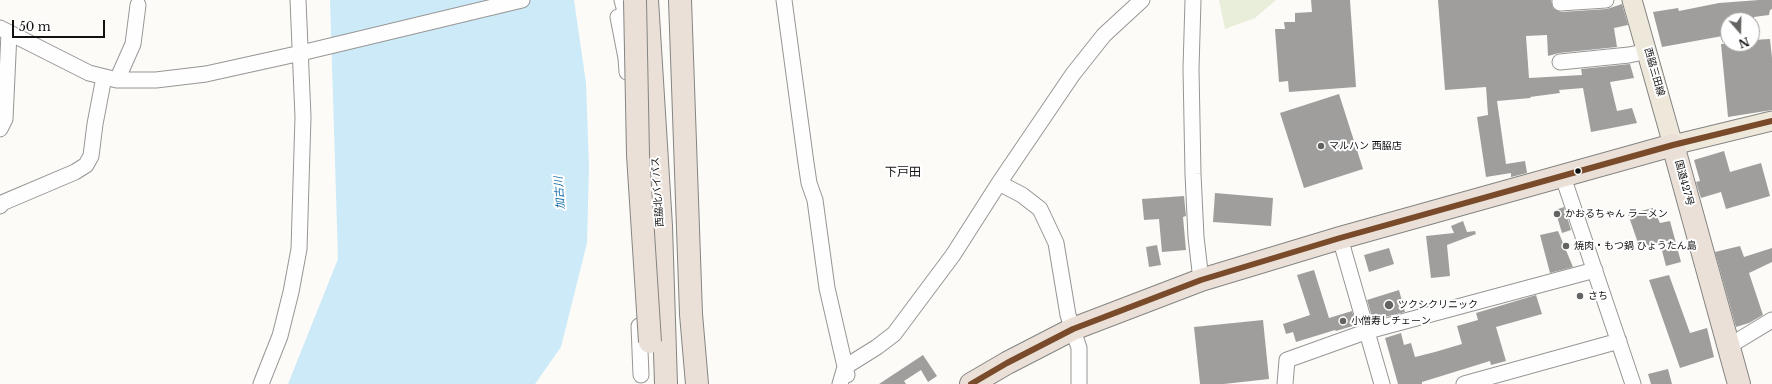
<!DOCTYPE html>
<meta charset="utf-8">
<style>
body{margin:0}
#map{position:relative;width:1772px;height:384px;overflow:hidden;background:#fcfbf7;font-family:"Libre Baskerville",serif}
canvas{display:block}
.north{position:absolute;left:1720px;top:12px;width:40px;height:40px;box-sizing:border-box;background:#fff;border:1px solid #a0a0a0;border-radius:50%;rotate:160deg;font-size:11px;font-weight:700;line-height:16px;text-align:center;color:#111}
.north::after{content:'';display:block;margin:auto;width:14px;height:18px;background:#636362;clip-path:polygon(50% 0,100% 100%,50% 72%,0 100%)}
.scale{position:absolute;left:12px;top:20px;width:93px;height:18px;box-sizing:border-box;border:2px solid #111;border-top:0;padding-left:5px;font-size:12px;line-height:14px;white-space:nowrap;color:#111;-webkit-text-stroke:3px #fff;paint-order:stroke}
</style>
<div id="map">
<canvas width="1772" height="384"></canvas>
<div class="north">N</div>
<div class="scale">50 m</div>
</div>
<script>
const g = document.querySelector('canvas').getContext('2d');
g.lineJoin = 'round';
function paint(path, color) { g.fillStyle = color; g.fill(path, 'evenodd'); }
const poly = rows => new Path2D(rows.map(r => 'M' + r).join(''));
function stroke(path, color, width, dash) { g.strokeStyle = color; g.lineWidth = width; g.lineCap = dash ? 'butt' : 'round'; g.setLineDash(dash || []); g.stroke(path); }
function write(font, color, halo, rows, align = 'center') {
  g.font = font + ' "Libre Baskerville","Noto Sans JP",serif'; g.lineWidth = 4; g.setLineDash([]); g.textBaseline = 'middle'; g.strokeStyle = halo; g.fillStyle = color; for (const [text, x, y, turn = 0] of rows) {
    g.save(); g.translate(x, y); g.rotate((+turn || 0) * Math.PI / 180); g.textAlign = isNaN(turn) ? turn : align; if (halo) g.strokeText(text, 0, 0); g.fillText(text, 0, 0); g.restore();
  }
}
const cemetery = poly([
 [1219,0,1276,0,1255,18,1225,29]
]);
const water = poly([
 [330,0,574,0,586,83,589,167,587,243,561,347,535,384,288,384,338,259]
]);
const building = poly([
 [1311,0,1350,0,1356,87,1289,92,1288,81,1279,82,1275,29,1285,29,1284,22,1295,22,1295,13,1312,12],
 [1438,0,1551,0,1553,8,1561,12,1607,9,1622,4,1628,25,1614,28,1617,47,1559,53,1548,56,1547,35,1526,36,1529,78,1582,75,1581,69,1630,64,1634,78,1610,82,1617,111,1632,108,1637,123,1591,132,1583,88,1559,90,1560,93,1530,97,1531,98,1497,101,1506,164,1525,161,1527,173,1511,177,1511,173,1486,177,1477,117,1488,115,1486,87,1445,90],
 [1759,0,1772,0,1772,9,1770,10,1769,15,1754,17,1754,20,1728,20,1728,35,1662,47,1653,12,1678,8,1679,11,1719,3],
 [1770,39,1772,58,1772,110,1728,117,1721,44,1752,44,1752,40],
 [1339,94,1363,169,1304,188,1280,113],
 [1724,151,1730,172,1761,163,1770,196,1726,209,1721,192,1701,198,1696,182,1700,181,1694,160],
 [1215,193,1273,198,1271,226,1213,222],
 [1184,196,1186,216,1183,217,1186,250,1162,252,1159,219,1144,220,1142,199],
 [1564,207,1571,230,1562,233,1555,210],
 [1653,208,1660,223,1670,221,1681,262,1666,266,1660,243,1646,248,1638,243,1628,214],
 [1463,221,1467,232,1475,231,1476,234,1447,245,1450,276,1431,278,1426,236,1454,233,1451,226],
 [1558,231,1573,267,1550,273,1540,235],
 [1157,245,1161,265,1149,267,1146,247],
 [1740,246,1744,257,1772,248,1772,262,1749,273,1763,315,1749,323,1736,327,1715,252],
 [1389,248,1394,264,1369,272,1364,255],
 [1314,270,1329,318,1352,311,1356,325,1336,331,1335,330,1296,342,1293,332,1286,334,1283,324,1310,315,1297,275],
 [1669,275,1690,333,1707,328,1714,357,1680,368,1649,280],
 [1399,290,1405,312,1373,320,1367,300],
 [1536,295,1542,314,1496,327,1506,361,1491,365,1490,361,1422,382,1422,384,1398,384,1385,338,1401,333,1404,345,1411,343,1415,357,1435,352,1462,344,1457,326,1478,320,1476,313],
 [1263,320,1269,379,1224,384,1200,384,1194,327],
 [923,355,937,376,928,382,921,370,904,381,906,384,879,384],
 [1668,369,1672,384,1651,384,1648,374]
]);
const minor = poly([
 [622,0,630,30],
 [784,0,806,163,809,183,815,200,827,288,847,375],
 [1193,0,1191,69,1193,174,1196,237,1201,280],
 [1560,0,1560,3,1606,0],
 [618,17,626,58,627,72],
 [0,28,89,73,117,80,156,80,206,74,301,53,522,0],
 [1560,62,1629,55,1648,51],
 [117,80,133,44,138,5],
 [0,129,5,119,9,33],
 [1563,177,1633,384],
 [999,183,1022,195,1040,209,1056,243,1068,315,1079,348,1079,384],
 [0,206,2,203,75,172,86,165,91,156,95,124,104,77],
 [1340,238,1382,384],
 [639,326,641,375],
 [1729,346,1772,320],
 [261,384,280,336,291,292,299,249,303,117,298,0],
 [840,384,845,367,877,347,894,334,953,255,999,183,1073,74,1104,35,1142,0],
 [1285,384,1287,360,1368,331,1595,270],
 [1464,384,1619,341]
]);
const major = poly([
 [1632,0,1673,145,1772,121]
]);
const highway = poly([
 [647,0,661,226,666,384],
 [680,0,691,314,697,384],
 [971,384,1007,363,1073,329,1201,280,1340,238,1673,145,1739,384]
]);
const highwayBridge = poly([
 [635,0,638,155,650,342]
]);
const bus1 = poly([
 [971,384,1007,363,1073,329,1201,280,1340,238,1673,145,1772,121]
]);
const markers = [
 [1321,146,4,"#636362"],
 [1578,171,3.5,"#111"],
 [1557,214,4,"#636362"],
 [1566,246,4,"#636362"],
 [1580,296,4,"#636362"],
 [1389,305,5,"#636362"],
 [1343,321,4,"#636362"]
];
const streetNames = [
 ["西脇三田線",1654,72,74],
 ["国道427号",1684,183,75],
 ["西脇北バイパス",658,192,-94]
];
const poiNames = [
 ["マルハン 西脇店",1329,146],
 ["かおるちゃん ラーメン",1565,214],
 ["焼肉・もつ鍋 ひょうたん島",1574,246],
 ["さち",1588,296],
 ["ツクシクリニック",1398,305],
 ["小僧寿しチェーン",1351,321]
];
const waterNames = [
 ["加古川",560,193,-94]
];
const quarterNames = [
 ["下戸田",903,173]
];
paint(cemetery, '#e9eeda');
paint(water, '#cceaf8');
paint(building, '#a09e9c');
stroke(minor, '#979695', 17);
stroke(major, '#848482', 21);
stroke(highway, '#848482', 24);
stroke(minor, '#fffefe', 15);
stroke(major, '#eee8da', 19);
stroke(highway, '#ebe0d7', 22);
stroke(highwayBridge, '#848482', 24, []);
stroke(highwayBridge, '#ebe0d7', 22);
stroke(bus1, '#7a4b2a', 6);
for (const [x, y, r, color] of markers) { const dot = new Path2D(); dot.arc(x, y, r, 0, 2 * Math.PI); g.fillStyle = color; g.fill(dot); stroke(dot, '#fff', 1.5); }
write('10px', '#111', '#fff', streetNames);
write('10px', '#111', '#fff', poiNames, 'left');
write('italic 11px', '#146ca8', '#fff', waterNames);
write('12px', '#111', '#fff', quarterNames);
</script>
